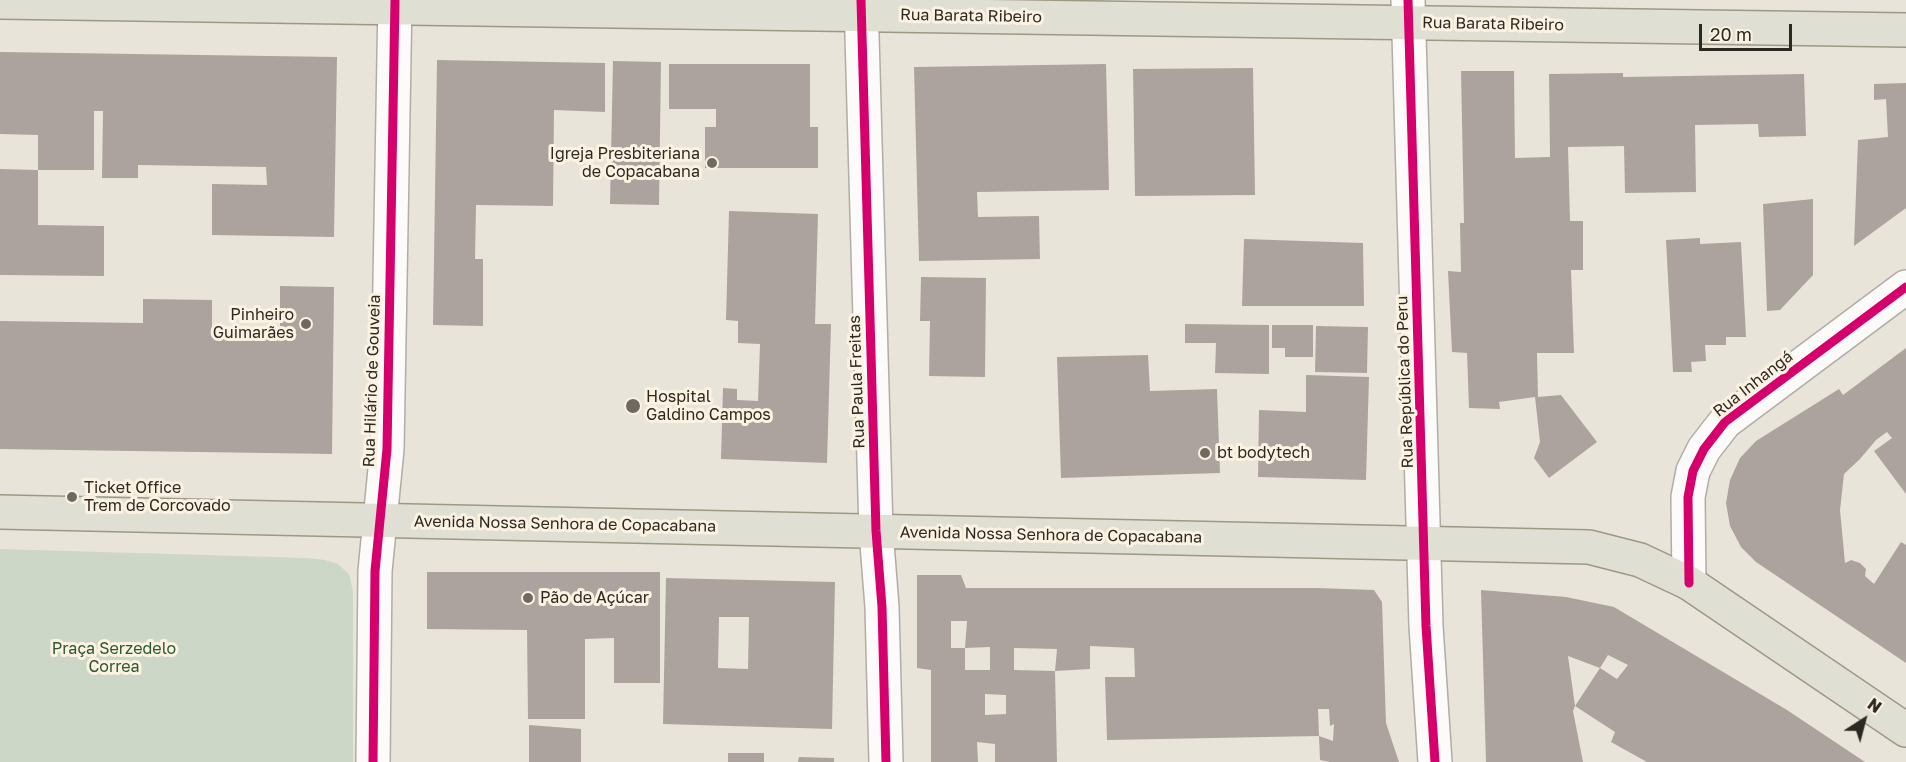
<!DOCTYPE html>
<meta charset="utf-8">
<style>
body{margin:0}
#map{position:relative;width:1906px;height:762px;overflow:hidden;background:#e9e4da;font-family:"Golos Text",sans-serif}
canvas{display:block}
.north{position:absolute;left:1834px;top:690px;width:60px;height:60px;-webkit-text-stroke:4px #fcf2e1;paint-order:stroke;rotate:36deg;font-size:16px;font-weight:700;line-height:24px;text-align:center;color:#2c2822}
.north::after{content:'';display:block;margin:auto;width:21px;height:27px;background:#2c2822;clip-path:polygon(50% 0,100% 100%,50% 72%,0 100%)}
.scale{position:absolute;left:1699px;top:24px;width:93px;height:27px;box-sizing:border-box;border:3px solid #2c2822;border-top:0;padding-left:8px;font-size:18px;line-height:21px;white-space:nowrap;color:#2c2822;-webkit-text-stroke:4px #fcf2e1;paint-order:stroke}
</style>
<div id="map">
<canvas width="1906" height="762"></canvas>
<div class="north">N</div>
<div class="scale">20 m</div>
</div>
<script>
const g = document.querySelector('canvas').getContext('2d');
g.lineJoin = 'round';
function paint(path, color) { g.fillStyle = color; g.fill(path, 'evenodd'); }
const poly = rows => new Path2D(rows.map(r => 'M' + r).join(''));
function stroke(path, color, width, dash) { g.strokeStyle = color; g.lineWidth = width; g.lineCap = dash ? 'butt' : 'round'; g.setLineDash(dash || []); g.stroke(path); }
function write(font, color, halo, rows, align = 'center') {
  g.font = font + ' "Golos Text",sans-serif'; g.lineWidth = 6; g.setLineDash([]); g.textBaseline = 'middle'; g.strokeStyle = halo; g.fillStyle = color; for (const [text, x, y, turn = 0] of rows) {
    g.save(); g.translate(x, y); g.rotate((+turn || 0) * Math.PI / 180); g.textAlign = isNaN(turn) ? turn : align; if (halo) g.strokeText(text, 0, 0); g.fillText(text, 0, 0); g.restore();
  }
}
const green = poly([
 [0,549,307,558,325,560,338,564,349,574,353,591,353,762,0,762]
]);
const building = poly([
 [0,52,337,57,334,237,212,235,212,184,267,185,266,167,138,165,138,178,102,178,103,111,94,111,94,170,38,170,38,135,0,134],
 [437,60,605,63,605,112,554,110,553,206,476,205,475,259,483,259,483,326,433,325],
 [613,61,661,62,659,205,610,204],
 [669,64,810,64,810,127,818,127,818,168,705,168,705,127,716,127,716,109,669,109],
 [1106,64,1109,190,977,192,978,217,1039,216,1040,259,919,261,914,67],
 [1253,68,1255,195,1135,196,1133,69],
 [1461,71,1514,71,1515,158,1550,157,1549,74,1623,73,1623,77,1804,74,1806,136,1759,137,1758,124,1695,125,1696,192,1625,193,1624,146,1568,147,1570,221,1583,221,1583,270,1571,270,1574,353,1537,353,1538,397,1561,395,1597,442,1549,478,1534,458,1540,442,1535,397,1499,402,1500,409,1469,408,1467,353,1452,352,1448,271,1461,272,1460,223,1464,223],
 [1906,83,1906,208,1854,246,1858,140,1888,137,1886,99,1874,100,1874,84],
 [0,169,38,170,38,225,104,226,104,276,0,275],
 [1813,199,1813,275,1780,310,1767,311,1763,204],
 [729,211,818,214,815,324,831,324,827,463,721,459,723,388,737,389,737,400,758,401,760,344,738,343,738,321,726,320],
 [1700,238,1700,244,1741,242,1746,337,1726,337,1726,345,1705,345,1706,361,1691,362,1692,372,1673,372,1666,240],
 [1244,239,1363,243,1364,306,1242,306],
 [921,277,986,278,985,377,929,376,930,321,920,321],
 [280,286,334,287,332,454,0,449,0,321,143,323,143,299,212,300,212,335,280,335],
 [1185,324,1269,325,1269,374,1215,373,1216,343,1185,343],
 [1272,325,1313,325,1313,357,1285,357,1285,348,1272,348],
 [1316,326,1368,327,1367,373,1315,372],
 [1906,348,1906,494,1874,451,1892,438,1887,432,1876,440,1860,459,1844,474,1840,510,1845,563,1851,560,1860,563,1866,569,1865,576,1874,584,1901,542,1906,545,1906,663,1756,562,1741,547,1730,526,1726,503,1730,480,1740,458,1756,441,1839,389,1843,395],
 [1148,355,1150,391,1217,389,1220,473,1061,478,1057,357],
 [1306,375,1369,377,1366,480,1258,477,1259,410,1306,412],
 [427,572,660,572,660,683,614,683,614,638,585,639,585,719,528,719,527,630,427,629],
 [917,575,961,575,966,588,1317,588,1374,590,1382,602,1386,723,1399,762,1330,762,1320,760,1319,736,1107,740,1105,677,1135,677,1134,648,1090,646,1090,669,1055,671,1057,762,995,762,995,744,977,742,978,762,931,762,931,670,917,668],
 [951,621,967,621,965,648,951,648],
 [990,647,990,670,965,670,965,648],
 [1014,648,1057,649,1055,671,1014,670],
 [985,694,1006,695,1006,714,985,715],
 [1318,709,1329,709,1330,726,1334,724,1333,741,1319,736],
 [666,578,835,582,832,729,663,724],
 [719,617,749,617,748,669,718,668],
 [1481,590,1566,597,1614,607,1787,710,1865,762,1647,762,1611,742,1615,732,1575,706,1573,711,1583,762,1486,762],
 [1608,655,1628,665,1617,679,1600,668],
 [1568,656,1600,668,1575,706],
 [529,725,581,729,581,762,529,762],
 [728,753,764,753,764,762,728,762],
 [799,757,834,758,834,762,798,762]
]);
const minor = poly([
 [861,0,876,531,882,607,886,762],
 [1408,0,1426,626,1435,762],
 [1689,583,1688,497,1693,471,1704,449,1725,422,1906,287],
 [373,762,375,571,387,449,395,0]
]);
const major = poly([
 [0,2,1906,30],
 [0,512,1589,547,1640,560,1689,583,1906,730]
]);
const cycleway = poly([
 [861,0,876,531,882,607,886,762],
 [1408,0,1426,626,1435,762],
 [1689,583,1688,497,1693,471,1704,449,1725,422,1906,287],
 [373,762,375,571,387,449,395,0]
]);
const markers = [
 [712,163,6,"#6e6a62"],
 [306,324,6,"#6e6a62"],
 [633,406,8,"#6e6a62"],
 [1205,453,6,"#6e6a62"],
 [72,497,6,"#6e6a62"],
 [528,598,6,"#6e6a62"]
];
const streetNames = [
 ["Rua Barata Ribeiro",971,16,1],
 ["Rua Barata Ribeiro",1493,24,1],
 ["Rua Hilário de Gouveia",372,381,-88],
 ["Rua Paula Freitas",857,382,-92],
 ["Rua República do Peru",1405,382,-92],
 ["Rua Inhangá",1753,384,-38],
 ["Avenida Nossa Senhora de Copacabana",565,524,1],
 ["Avenida Nossa Senhora de Copacabana",1051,535,1]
];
const poiNames = [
 ["Igreja Presbiteriana",700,154,"right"],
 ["de Copacabana",700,172,"right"],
 ["Pinheiro",294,315,"right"],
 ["Guimarães",294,333,"right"],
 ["Hospital",646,397],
 ["Galdino Campos",646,415],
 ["bt bodytech",1217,453],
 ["Ticket Office",84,488],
 ["Trem de Corcovado",84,506],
 ["Pão de Açúcar",540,598]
];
const parkNames = [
 ["Praça Serzedelo",114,649],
 ["Correa",114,667]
];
paint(green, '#ccd7c7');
paint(building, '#aca39e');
stroke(minor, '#b1ada6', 36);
stroke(major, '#9d9883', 36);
stroke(minor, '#fcfbf9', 33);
stroke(major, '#e0dfd4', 33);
stroke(cycleway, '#d6006c', 9);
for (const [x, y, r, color] of markers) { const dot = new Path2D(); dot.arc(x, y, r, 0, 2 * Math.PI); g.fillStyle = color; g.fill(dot); stroke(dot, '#fcf2e1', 2); }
write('16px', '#2c2822', '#fcf2e1', streetNames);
write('16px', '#2c2822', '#fcf2e1', poiNames, 'left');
write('16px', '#2a5632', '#fcf2e1', parkNames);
</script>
